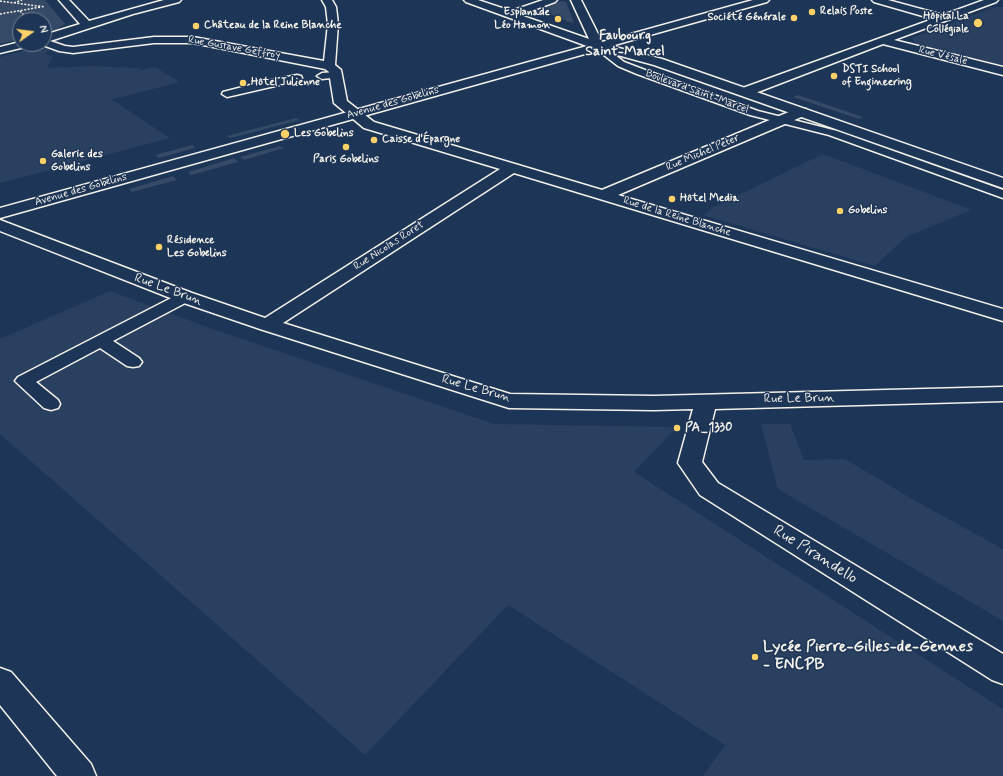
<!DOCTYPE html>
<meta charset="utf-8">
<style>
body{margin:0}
#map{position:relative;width:1003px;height:776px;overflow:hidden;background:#1d3557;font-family:Mynerve,sans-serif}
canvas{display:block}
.north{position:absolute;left:12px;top:12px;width:40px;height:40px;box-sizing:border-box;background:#1d3557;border:1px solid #738091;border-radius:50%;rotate:76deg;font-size:11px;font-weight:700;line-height:16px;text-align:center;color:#f4f1e8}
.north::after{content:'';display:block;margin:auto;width:14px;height:18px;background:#ffd166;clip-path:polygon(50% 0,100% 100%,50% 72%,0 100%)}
</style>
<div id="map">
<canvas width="1003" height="776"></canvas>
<div class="north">N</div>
</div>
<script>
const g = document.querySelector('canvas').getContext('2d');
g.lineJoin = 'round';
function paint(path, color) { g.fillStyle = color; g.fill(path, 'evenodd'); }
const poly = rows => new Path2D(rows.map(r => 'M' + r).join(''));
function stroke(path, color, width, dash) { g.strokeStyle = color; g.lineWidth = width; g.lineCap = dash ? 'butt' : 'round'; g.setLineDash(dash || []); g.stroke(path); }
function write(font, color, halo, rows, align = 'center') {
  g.font = font + ' Mynerve,sans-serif'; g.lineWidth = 3; g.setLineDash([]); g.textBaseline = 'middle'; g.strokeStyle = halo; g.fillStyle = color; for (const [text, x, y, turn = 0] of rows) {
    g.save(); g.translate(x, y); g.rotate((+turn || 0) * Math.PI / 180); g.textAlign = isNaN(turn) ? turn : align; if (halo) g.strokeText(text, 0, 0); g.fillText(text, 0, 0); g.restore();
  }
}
const built = poly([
 [995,7,1003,7,1003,66,917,45,912,38],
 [41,46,51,51,44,53,53,57,47,68,94,66,136,68,142,70,155,67,180,82,110,100,116,102,170,138,0,183,0,57],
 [823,154,964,207,971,210,906,237,875,266,703,215,714,207],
 [110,291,210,328,494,424,677,427,634,472,1003,709,1003,776,703,776,725,745,508,605,365,755,0,434,0,339],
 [761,424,790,424,804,460,845,459,914,500,1003,549,1003,621,778,489]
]);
const green = poly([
 [0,0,45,0,65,24,57,29,44,33,44,20,20,20,20,39,0,44],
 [561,1,566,2,574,23,569,22,541,10],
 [798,95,863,117,859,119,793,97],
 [296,118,300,120,230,138,227,136],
 [192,145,195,148,159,158,155,155],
 [280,146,284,148,244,160,240,157],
 [234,158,238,162,191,175,188,172],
 [173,176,177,180,132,192,129,189]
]);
const path = poly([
 [0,1,45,7],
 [14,3,22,0],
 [20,11,29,20],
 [0,14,41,7]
]);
const lane = poly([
 [598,43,601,44,624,62,645,70,758,111,837,131,1003,190,1003,198,829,135,750,115,637,74,618,66,595,48,593,46,598,43],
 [336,72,341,75,340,77,322,79,317,76,322,73,336,72],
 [297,75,301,76,302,78,301,80,227,97,222,94,223,92,262,82,297,75],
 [185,292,191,294,193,297,191,300,113,341,139,358,142,362,139,366,133,367,127,366,100,348,36,382,58,400,60,404,58,408,51,410,44,408,15,381,18,377,179,294,185,292]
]);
const street = poly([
 [59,0,69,0,89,21,164,0,181,0,179,2,133,14,50,41,65,46,73,47,154,37,193,37,324,61,328,24,326,7,322,0,332,0,336,7,338,24,335,65,341,70,347,101,374,122,602,190,796,109,806,109,808,112,806,115,618,195,1003,309,1003,321,514,173,283,323,510,394,654,396,1003,387,1003,401,715,409,702,462,718,483,1003,654,1003,684,992,680,700,495,678,463,693,409,654,410,509,408,260,329,178,301,0,231,0,220,192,293,265,318,500,169,364,128,334,103,329,72,325,69,193,43,154,43,73,53,59,51,40,44,44,44,44,35,80,24,59,0],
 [872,0,888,0,943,15,984,0,998,0,996,2,894,40,1003,67,1003,75,883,44,750,95,740,95,739,92,740,89,933,19,874,2,872,0],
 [20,42,20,44,31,44,29,46,0,53,0,47,20,42],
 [0,668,11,672,91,764,96,776,57,776,0,705,0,668]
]);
const secondary = poly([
 [464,0,478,0,511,11,543,0,557,0,555,2,520,15,589,39,571,0,581,0,602,42,753,0,769,0,767,2,611,46,662,59,1003,178,1003,188,654,65,599,50,0,218,0,208,587,46,466,2,464,0]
]);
const markers = [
 [812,12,4,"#ffd166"],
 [794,18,4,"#ffd166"],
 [558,19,4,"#ffd166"],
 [978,23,5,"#ffd166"],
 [196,26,4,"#ffd166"],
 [834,76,4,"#ffd166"],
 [243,83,4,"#ffd166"],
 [285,134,5,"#ffd166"],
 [374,140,4,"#ffd166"],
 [346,147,4,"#ffd166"],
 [43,161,4,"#ffd166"],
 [672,199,4,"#ffd166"],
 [840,211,4,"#ffd166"],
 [159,247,4,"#ffd166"],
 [677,428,4,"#ffd166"],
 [755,657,4,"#ffd166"]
];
const farPoinames = [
 ["Relais Poste",820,12],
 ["Esplanade",550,13,"right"],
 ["Léo Hamon",550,26,"right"],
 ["Hôpital La",969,17,"right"],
 ["Collégiale",969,30,"right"],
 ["Société Générale",786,18,"right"],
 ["Château de la Reine Blanche",204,26],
 ["DSTI School",842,70],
 ["of Engineering",842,83],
 ["Hôtel Julienne",251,83],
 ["Les Gobelins",294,134],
 ["Caisse d'Épargne",382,140],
 ["Galerie des",51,155],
 ["Gobelins",51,168],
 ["Paris Gobelins",346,160,"center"],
 ["Hôtel Media",680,199],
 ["Gobelins",848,211],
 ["Résidence",167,241],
 ["Les Gobelins",167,254]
];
const farStreetnames = [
 ["Rue Gustave Geffroy",234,48,10],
 ["Rue Vésale",943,56,14],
 ["Boulevard Saint-Marcel",697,92,20],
 ["Avenue des Gobelins",393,103,-16],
 ["Rue Michel Peter",703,153,-23],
 ["Avenue des Gobelins",81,190,-16],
 ["Rue de la Reine Blanche",677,217,17],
 ["Rue Nicolas Roret",389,246,-33]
];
const streetNames = [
 ["Rue Le Brun",168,290,20],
 ["Rue Le Brun",476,389,16],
 ["Rue Le Brun",799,399,-1]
];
const poiNames = [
 ["PA_1330",685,428]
];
const farDistrictnames = [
 ["Faubourg",625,36],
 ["Saint-Marcel",625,52]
];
const nearStreetnames = [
 ["Rue Pirandello",815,555,32]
];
const nearPoinames = [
 ["Lycée Pierre-Gilles-de-Gennes",763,648],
 ["- ENCPB",763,666]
];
paint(built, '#2a4060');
paint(green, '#354a67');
stroke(lane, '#f4f1e8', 3);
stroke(street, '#f4f1e8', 3);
stroke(secondary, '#f4f1e8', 3);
stroke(path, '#f4f1e8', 1.5, [2, 1.5]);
paint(lane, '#1d3557');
paint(street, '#1d3557');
paint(secondary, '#1d3557');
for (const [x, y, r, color] of markers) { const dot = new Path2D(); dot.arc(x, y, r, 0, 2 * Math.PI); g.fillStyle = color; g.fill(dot); stroke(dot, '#1d3557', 1.5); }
write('bold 11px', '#f4f1e8', '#1d3557', farPoinames, 'left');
write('11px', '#f4f1e8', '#1d3557', farStreetnames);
write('13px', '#f4f1e8', '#1d3557', streetNames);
write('bold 13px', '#f4f1e8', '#1d3557', poiNames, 'left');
write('bold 14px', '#f4f1e8', '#1d3557', farDistrictnames);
write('16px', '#f4f1e8', '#1d3557', nearStreetnames);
write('bold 16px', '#f4f1e8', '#1d3557', nearPoinames, 'left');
</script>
